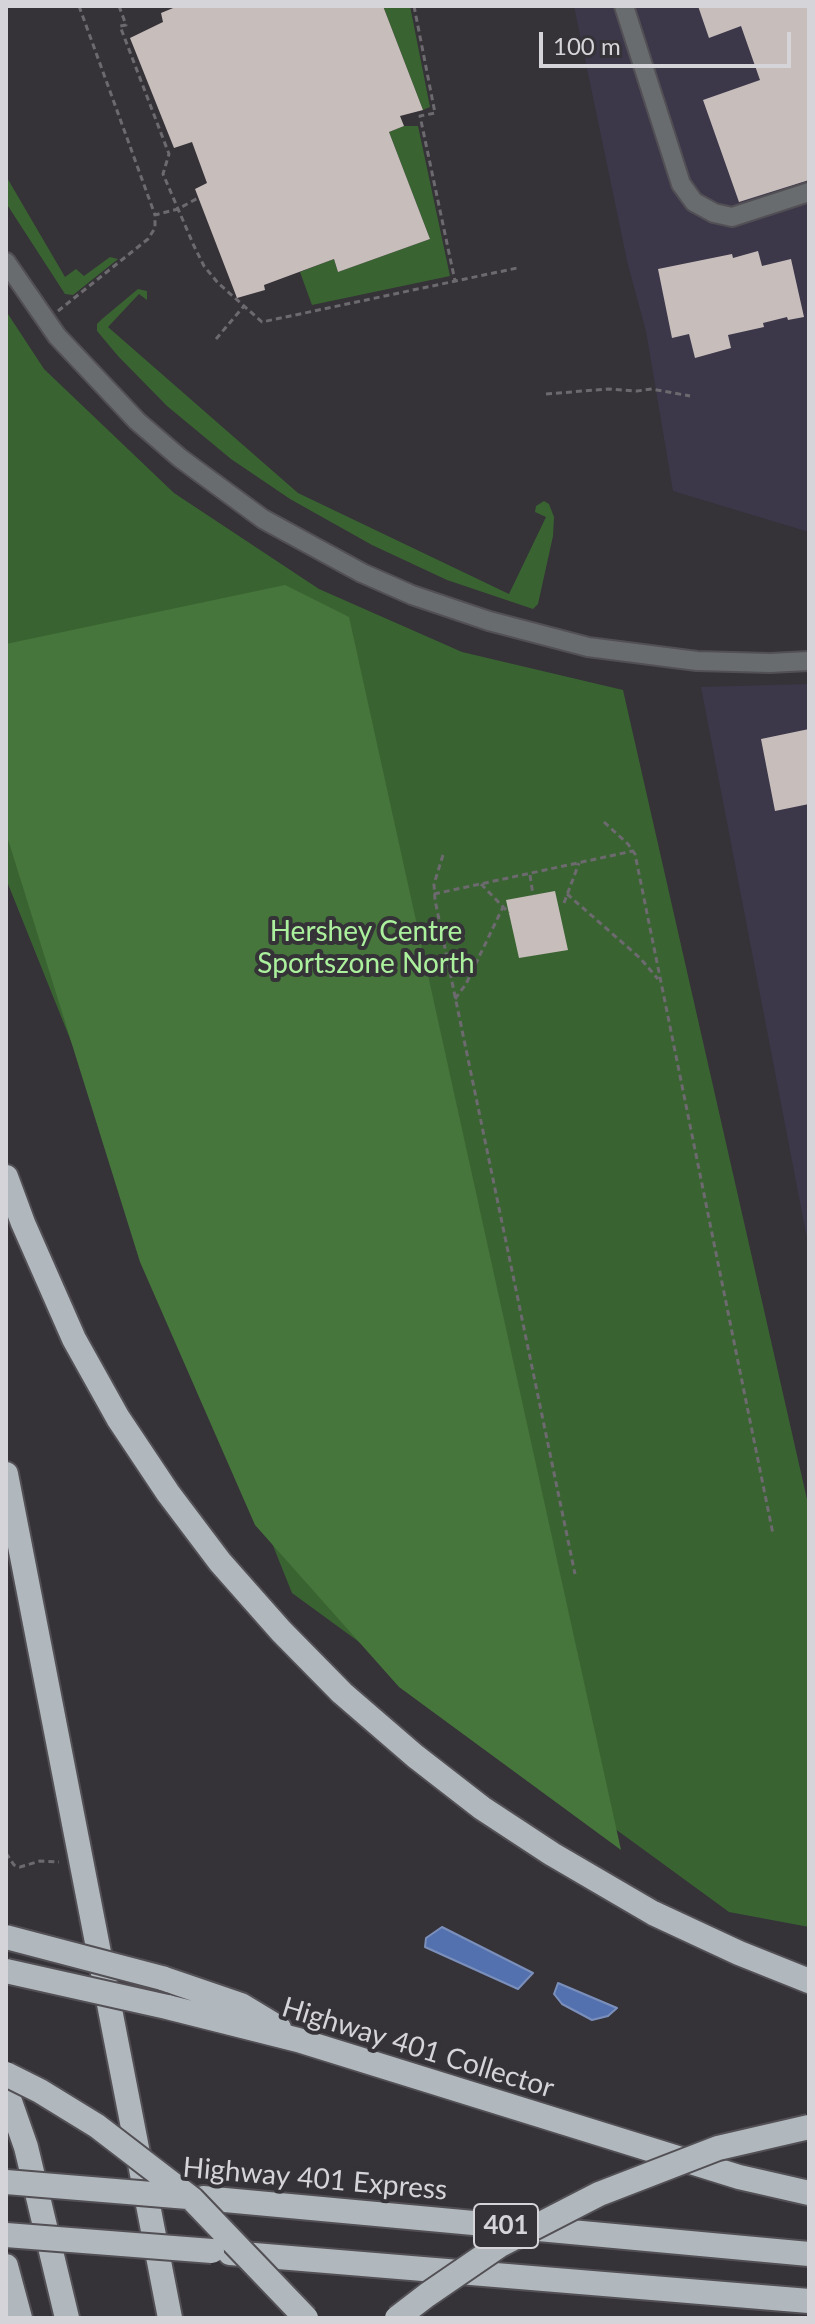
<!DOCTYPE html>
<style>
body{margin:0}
#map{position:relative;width:815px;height:2324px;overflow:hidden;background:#353238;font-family:Lato,sans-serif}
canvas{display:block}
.frame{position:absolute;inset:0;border:8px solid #d5d4d8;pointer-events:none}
.scale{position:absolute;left:539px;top:32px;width:252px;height:36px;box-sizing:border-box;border:4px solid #d5d4d8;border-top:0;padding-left:10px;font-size:24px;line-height:28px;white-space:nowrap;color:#d5d4d8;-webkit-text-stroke:6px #353238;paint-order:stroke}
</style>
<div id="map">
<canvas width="815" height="2324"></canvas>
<div class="frame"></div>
<div class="scale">100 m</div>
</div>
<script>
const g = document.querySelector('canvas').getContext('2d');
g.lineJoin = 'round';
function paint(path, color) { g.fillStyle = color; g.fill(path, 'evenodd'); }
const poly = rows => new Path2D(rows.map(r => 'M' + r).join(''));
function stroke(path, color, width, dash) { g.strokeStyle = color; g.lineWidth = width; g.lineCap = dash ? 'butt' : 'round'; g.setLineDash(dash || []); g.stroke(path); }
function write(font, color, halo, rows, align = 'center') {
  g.font = font + ' Lato,sans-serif'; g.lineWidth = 8; g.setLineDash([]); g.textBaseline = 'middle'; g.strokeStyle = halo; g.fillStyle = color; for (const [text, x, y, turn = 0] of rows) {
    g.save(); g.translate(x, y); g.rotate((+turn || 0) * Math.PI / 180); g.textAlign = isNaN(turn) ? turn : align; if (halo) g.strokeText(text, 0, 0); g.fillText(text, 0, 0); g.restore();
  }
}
const industrial = poly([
 [574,6,809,6,809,532,673,491,646,331,628,265],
 [809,684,809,1249,701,687]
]);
const green = poly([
 [383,6,410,6,430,107,423,110],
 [404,126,418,126,450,276,312,305,300,272,334,259,338,272,430,239,389,132],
 [6,176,65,277,76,269,84,276,110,257,118,259,73,295,65,294,6,203],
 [138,289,147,291,147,300,139,294,108,327,298,493,509,594,546,517,535,512,536,506,544,501,549,504,554,517,553,536,538,604,533,609,447,580,372,545,290,499,231,459,167,406,118,356,97,331,97,324,102,319],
 [6,311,44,369,174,493,319,589,462,652,623,690,809,1508,809,1927,729,1912,292,1593,6,879]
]);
const forest = poly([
 [285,585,349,617,621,1850,399,1687,255,1525,140,1262,6,833,6,644]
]);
const water = poly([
 [442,1927,533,1973,518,1989,425,1947,426,1938,442,1927],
 [558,1983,617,2008,608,2016,592,2020,562,2004,554,1994,558,1983]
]);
const building = poly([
 [178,6,383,6,423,110,400,116,404,126,389,132,430,239,338,272,334,259,264,285,265,290,237,298,195,189,207,183,192,142,174,148,130,38,163,22,161,13],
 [698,6,809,6,809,180,739,202,703,100,760,80,741,26,709,38],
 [758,251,762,266,791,259,804,317,788,320,787,317,763,323,764,327,728,335,731,348,695,358,689,334,672,338,658,269,732,254,733,258],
 [809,729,809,804,775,811,761,739],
 [555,891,568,950,519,958,506,900]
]);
const path = poly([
 [79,6,155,215],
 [119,6,126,25,120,26,169,154,163,174,194,246,204,266,218,283,262,322,517,268],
 [414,6,435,113,420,116,455,281],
 [58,311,148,239,155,228,155,215,178,209,198,198],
 [216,339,244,306],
 [546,394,608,389,637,391,652,389,690,396],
 [604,822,628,844,635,854,773,1534],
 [443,855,434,884,435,900,575,1574],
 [530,875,533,895],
 [481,884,509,913],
 [434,894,633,851],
 [567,894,640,958,658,979],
 [564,903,579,863],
 [455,999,466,984,503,907],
 [6,1853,14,1865,20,1867,40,1861,59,1862]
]);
const minor = poly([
 [624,6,681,184,694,202,714,213,732,217,809,192],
 [6,262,57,336,137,421,180,458,263,519,362,573,412,595,489,621,588,647,697,661,770,663,809,661]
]);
const highway = poly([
 [6,1177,23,1223,74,1339,118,1418,168,1493,220,1562,281,1631,342,1693,415,1756,482,1808,552,1854,653,1913,739,1953,809,1981],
 [6,1474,170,2318],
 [162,1978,241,2005,279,2028],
 [167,2007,298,2040,739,2177,809,2193],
 [6,2090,26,2147,67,2318],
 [203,2198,809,2254],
 [230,2253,809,2301],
 [6,2266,20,2318]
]);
const highwayBridge = poly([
 [6,1937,162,1978],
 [6,1971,167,2007],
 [6,2074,40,2091,97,2126,192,2199,306,2318],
 [6,2182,188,2197],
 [6,2235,212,2251],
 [397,2318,427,2295,500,2245,599,2194,718,2148,809,2127]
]);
const shields = [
 [506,2226,64]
];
const shieldNames = [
 ["401",506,2226]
];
const parkNames = [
 ["Hershey Centre",366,932],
 ["Sportszone North",366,964]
];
const streetNames = [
 ["Highway 401 Collector",418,2048,17],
 ["Highway 401 Express",315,2179,5]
];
paint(industrial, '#3c384a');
paint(green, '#3a6332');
paint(forest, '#46763b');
paint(water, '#5471af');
stroke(water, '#7b8fbb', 2);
paint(building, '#c7bdbb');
stroke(minor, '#524f55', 22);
stroke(highway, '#524f55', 28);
stroke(path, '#6c6a6f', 3, [6, 4]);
stroke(minor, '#686c6e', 18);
stroke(highway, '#b0b8bd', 24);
stroke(highwayBridge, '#524f55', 28, []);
stroke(highwayBridge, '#b0b8bd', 24);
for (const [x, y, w] of shields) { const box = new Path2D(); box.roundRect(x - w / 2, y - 22, w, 44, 6); g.fillStyle = '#353238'; g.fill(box); stroke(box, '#d5d4d8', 2); }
write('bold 26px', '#d5d4d8', null, shieldNames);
write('28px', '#abf09c', '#353238', parkNames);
write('28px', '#d5d4d8', '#353238', streetNames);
</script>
